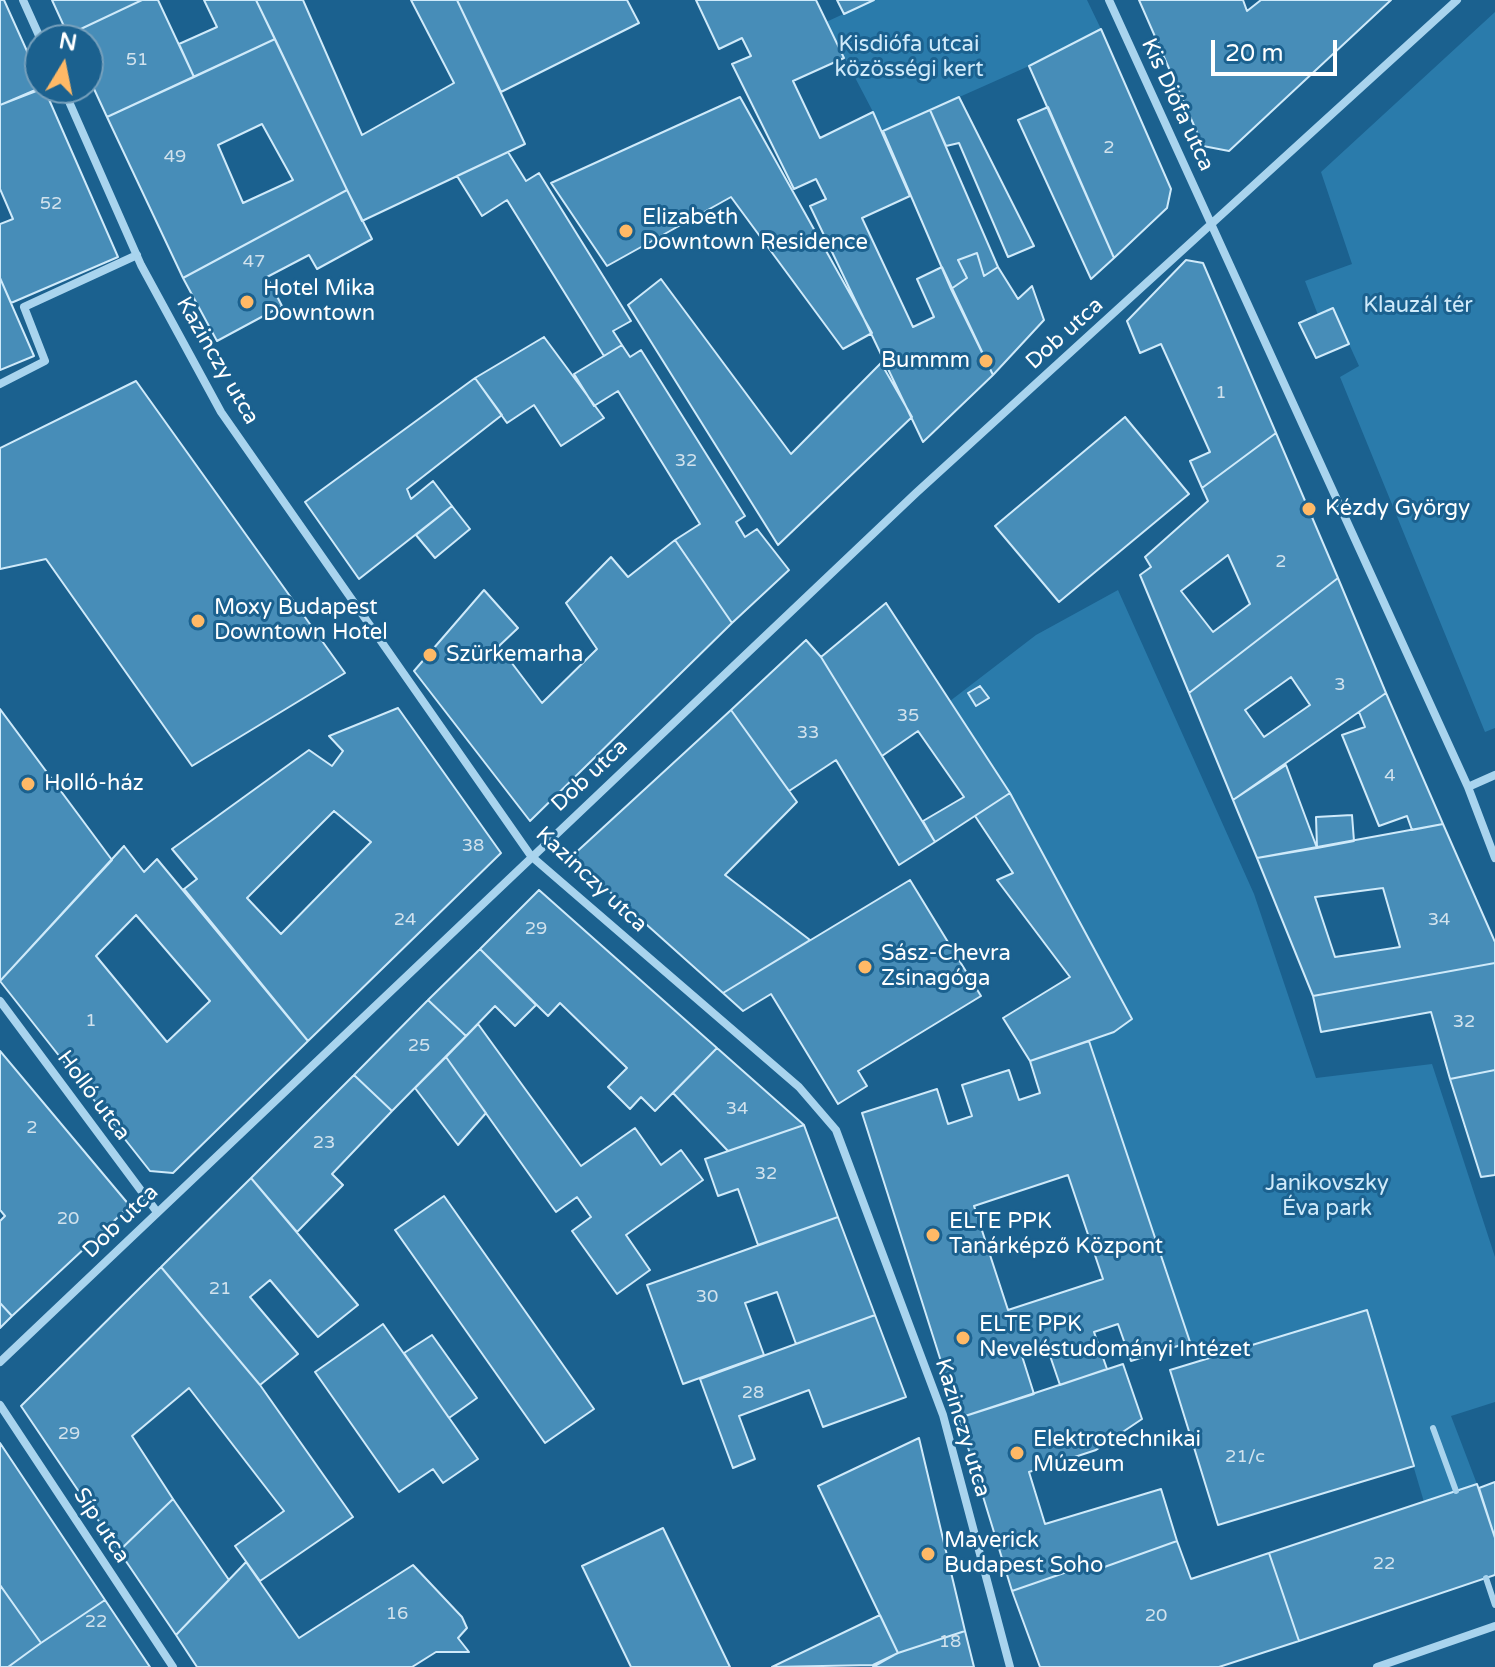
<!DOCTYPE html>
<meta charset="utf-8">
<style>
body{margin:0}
#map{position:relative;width:1495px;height:1667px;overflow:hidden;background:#1b618f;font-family:"Varela Round",sans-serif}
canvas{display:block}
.north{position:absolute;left:24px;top:24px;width:80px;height:80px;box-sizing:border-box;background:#1b618f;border:2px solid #76a0bc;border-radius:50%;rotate:10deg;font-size:22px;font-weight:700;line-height:32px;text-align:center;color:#fff}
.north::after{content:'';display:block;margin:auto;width:28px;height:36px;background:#ffb966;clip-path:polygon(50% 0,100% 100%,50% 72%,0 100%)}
.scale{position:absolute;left:1211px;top:40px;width:126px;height:36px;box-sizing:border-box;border:4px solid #fff;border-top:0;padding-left:10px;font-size:24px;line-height:28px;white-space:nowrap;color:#fff;-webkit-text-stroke:6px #1b618f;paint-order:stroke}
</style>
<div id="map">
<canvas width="1495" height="1667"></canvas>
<div class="north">N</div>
<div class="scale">20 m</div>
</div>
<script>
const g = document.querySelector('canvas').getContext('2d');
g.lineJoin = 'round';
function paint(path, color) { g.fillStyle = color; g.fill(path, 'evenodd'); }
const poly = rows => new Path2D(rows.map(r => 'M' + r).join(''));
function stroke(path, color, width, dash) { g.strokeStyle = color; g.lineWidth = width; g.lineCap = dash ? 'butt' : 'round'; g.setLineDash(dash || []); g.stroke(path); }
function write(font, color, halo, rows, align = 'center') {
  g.font = font + ' "Varela Round",sans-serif'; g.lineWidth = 6; g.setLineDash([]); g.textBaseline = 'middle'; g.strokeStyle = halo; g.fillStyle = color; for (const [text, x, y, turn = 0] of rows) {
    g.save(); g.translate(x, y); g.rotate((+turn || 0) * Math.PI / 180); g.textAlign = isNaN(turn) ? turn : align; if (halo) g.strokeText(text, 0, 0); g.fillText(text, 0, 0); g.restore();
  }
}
const green = poly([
 [874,0,1087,0,1101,29,1029,66,883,131,826,22],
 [1495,12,1495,728,1485,732,1340,377,1359,366,1333,309,1318,315,1305,281,1352,264,1321,172],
 [1118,590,1254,894,1316,1078,1432,1064,1495,1257,1495,1402,1451,1416,1477,1484,1424,1502,1367,1310,1200,1360,1190,1342,1089,1041,1114,1032,1132,1018,1010,793,950,701,1036,635]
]);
const building = poly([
 [0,0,4,0,40,80,40,88,0,105,0,0],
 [52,0,142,0,68,35,52,0],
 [142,0,158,0,194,77,107,117,88,76,88,40,71,40,68,35,142,0],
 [204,0,256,0,275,39,194,77,179,44,217,27,204,0],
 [256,0,303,0,362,135,454,83,411,0,457,0,525,144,362,221,256,0],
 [457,0,627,0,639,23,501,92,457,0],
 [696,0,816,0,844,58,793,81,820,138,873,112,910,196,862,218,913,327,934,317,917,279,942,267,993,375,923,442,810,206,826,199,816,179,794,189,732,64,751,56,742,38,719,49,696,0],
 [837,0,874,0,844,14,837,0],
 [1139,0,1243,0,1247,11,1261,0,1391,0,1229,151,1203,146,1139,0],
 [1101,29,1171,189,1167,208,1114,258,1029,66,1101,29],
 [275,39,347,190,183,278,107,117,275,39],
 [262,124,293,180,243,203,218,145,262,124],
 [44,88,118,257,11,303,0,278,0,224,13,219,0,189,0,105,44,88],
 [740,97,872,333,843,349,731,197,607,266,551,183,740,97],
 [959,97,1034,246,1008,257,959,143,946,146,930,110,959,97],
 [1048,107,1114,258,1091,279,1018,120,1048,107],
 [930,110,998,267,984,276,977,253,958,260,967,278,951,289,883,131,930,110],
 [508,152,526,181,539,173,631,321,613,331,622,345,604,356,507,200,482,216,457,176,508,152],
 [347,190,372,239,317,269,309,255,267,277,282,306,217,341,183,278,347,190],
 [977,253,984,276,998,267,1018,299,1032,286,1044,320,993,375,951,289,967,278,958,260,977,253],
 [1186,260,1203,263,1276,433,1202,488,1190,461,1210,452,1161,344,1140,353,1127,321,1186,260],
 [0,278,34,356,0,370,0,278],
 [661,279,791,454,881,363,912,417,778,545,628,305,661,279],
 [1333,308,1349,344,1316,358,1299,323,1333,308],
 [544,337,604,418,561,446,534,405,507,423,475,378,544,337],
 [622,345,630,357,641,350,745,516,736,522,745,537,757,529,789,570,732,623,675,540,700,524,618,391,594,406,574,374,622,345],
 [475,378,502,415,407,489,411,499,433,481,452,506,359,579,305,502,475,378],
 [136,381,345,673,192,766,46,559,0,569,0,448,136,381],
 [1125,417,1189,494,1059,602,995,526,1125,417],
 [1276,433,1338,578,1189,693,1140,575,1151,567,1145,557,1208,501,1202,488,1276,433],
 [1228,555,1250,604,1213,632,1181,591,1228,555],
 [452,506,470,529,435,558,416,535,452,506],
 [675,540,732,623,530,821,414,671,484,590,518,628,499,646,542,703,597,649,566,603,611,557,628,577,675,540],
 [1338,578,1386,693,1233,800,1189,693,1338,578],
 [1291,677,1310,705,1264,737,1245,710,1291,677],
 [886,603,1010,793,935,842,923,821,964,797,918,731,882,756,821,657,886,603],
 [806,640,821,657,935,842,899,865,836,760,789,791,731,710,806,640],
 [980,686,989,698,976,706,968,693,980,686],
 [1386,693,1443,824,1412,830,1407,816,1379,826,1342,735,1365,727,1359,712,1386,693],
 [398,708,501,853,308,1041,184,889,197,879,172,849,309,750,332,766,343,751,329,736,398,708],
 [334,811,371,842,281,934,247,898,334,811],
 [0,709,112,860,0,981,0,709],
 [731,710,797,802,725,875,810,940,723,993,571,857,731,710],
 [1286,765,1317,848,1257,858,1233,800,1286,765],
 [1010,793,1132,1019,1114,1032,1030,1061,1003,1018,1070,977,997,880,1013,873,975,816,1010,793],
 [1352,815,1354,841,1317,848,1316,817,1352,815],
 [1443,824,1495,942,1495,963,1313,996,1257,858,1443,824],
 [1383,888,1400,947,1335,957,1315,897,1383,888],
 [124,846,144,872,157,859,308,1041,173,1173,150,1171,0,981,124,846],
 [136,915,210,1001,167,1042,96,956,136,915],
 [910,880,981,996,858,1071,867,1086,838,1104,771,994,743,1011,723,993,910,880],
 [539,890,717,1048,655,1111,641,1097,630,1109,608,1087,627,1068,560,1003,548,1016,480,949,539,890],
 [480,949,536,1005,515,1026,495,1006,466,1036,428,1000,480,949],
 [1495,963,1495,1070,1450,1079,1431,1012,1321,1032,1313,996,1495,963],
 [428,1000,466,1036,392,1111,354,1075,428,1000],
 [478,1024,581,1166,635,1128,661,1165,681,1150,703,1180,626,1235,650,1270,617,1294,572,1231,591,1217,577,1197,556,1212,446,1057,478,1024],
 [1089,1041,1190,1342,1131,1361,1118,1324,1094,1332,1107,1369,1060,1385,1047,1347,1022,1356,1034,1394,959,1418,862,1113,937,1089,948,1124,972,1116,962,1085,1009,1070,1019,1100,1040,1093,1030,1061,1089,1041],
 [1068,1175,1103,1279,1008,1310,974,1206,1068,1175],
 [717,1048,804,1125,728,1151,673,1093,717,1048],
 [0,1051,130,1206,12,1316,0,1303,0,1221,5,1216,0,1210,0,1051],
 [446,1057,486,1113,458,1145,415,1088,446,1057],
 [1495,1070,1495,1175,1481,1177,1450,1079,1495,1070],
 [354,1075,392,1111,332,1174,343,1185,297,1232,251,1178,354,1075],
 [804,1125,838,1217,758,1245,738,1189,718,1196,705,1159,804,1125],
 [251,1178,358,1305,318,1337,270,1280,250,1297,298,1354,260,1385,161,1267,251,1178],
 [444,1196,594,1409,545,1443,395,1230,444,1196],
 [838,1217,875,1315,796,1344,777,1292,745,1303,764,1355,683,1384,647,1285,838,1217],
 [161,1267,260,1385,353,1517,260,1581,235,1546,284,1511,189,1388,132,1436,173,1499,119,1551,21,1406,161,1267],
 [0,1303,12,1316,0,1328,0,1303],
 [1367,1310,1414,1466,1218,1525,1170,1370,1367,1310],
 [875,1315,906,1397,823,1427,809,1390,739,1416,755,1459,733,1468,700,1379,875,1315],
 [383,1324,478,1459,443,1483,433,1469,399,1492,315,1372,383,1324],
 [432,1335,477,1398,449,1418,404,1353,432,1335],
 [1123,1364,1142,1419,1096,1450,1029,1472,1045,1524,1161,1489,1177,1541,1096,1570,1093,1563,1012,1591,959,1418,1123,1364],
 [919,1438,965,1631,898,1653,818,1486,919,1438],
 [0,1443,105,1600,41,1643,0,1585,0,1443],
 [1495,1482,1495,1538,1479,1488,1495,1482],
 [1477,1484,1495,1538,1495,1575,1299,1641,1269,1553,1477,1484],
 [173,1499,229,1580,176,1635,119,1551,173,1499],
 [663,1528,730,1667,631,1667,582,1566,663,1528],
 [1177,1541,1191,1579,1269,1553,1299,1641,1219,1667,1040,1667,1012,1591,1093,1563,1096,1570,1177,1541],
 [246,1562,299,1638,413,1565,462,1617,467,1628,458,1638,469,1652,436,1652,412,1667,197,1667,176,1635,246,1562],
 [0,1585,41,1643,8,1667,0,1667,0,1585],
 [105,1600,150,1667,8,1667,41,1643,105,1600],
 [880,1615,898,1653,873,1665,772,1667,880,1615],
 [965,1631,974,1667,873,1667,898,1653,965,1631]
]);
const lane = poly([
 [1433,1428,1456,1491],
 [1486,1578,1495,1605]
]);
const street = poly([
 [23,0,41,40],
 [1109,0,1468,787,1495,775],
 [63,88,141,265,221,412,531,856,799,1087,836,1130,943,1415,1010,1667],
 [0,384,45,361,24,307,137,255],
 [1468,787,1495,858],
 [0,1001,157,1212],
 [0,1362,916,493,1457,0],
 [0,1405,173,1667],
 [1377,1667,1495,1626]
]);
const markers = [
 [626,231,8,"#ffb966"],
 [247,302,8,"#ffb966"],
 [986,361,8,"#ffb966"],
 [1309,509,8,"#ffb966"],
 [198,621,8,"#ffb966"],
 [430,655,8,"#ffb966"],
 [28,784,8,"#ffb966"],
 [865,967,8,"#ffb966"],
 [933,1235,8,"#ffb966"],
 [963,1338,8,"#ffb966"],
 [1017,1453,8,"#ffb966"],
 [928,1554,8,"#ffb966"]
];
const numberNames = [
 ["51",137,60],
 ["2",1109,148],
 ["49",175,157],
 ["52",51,204],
 ["47",254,262],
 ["1",1221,393],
 ["32",686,461],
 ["2",1281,562],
 ["3",1340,685],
 ["35",908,716],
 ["33",808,733],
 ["4",1390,776],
 ["38",473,846],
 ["24",405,920],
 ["34",1439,920],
 ["29",536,929],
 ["1",91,1021],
 ["32",1464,1022],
 ["25",419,1046],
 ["34",737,1109],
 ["2",32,1128],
 ["23",324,1143],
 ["32",766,1174],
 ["20",68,1219],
 ["21",220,1289],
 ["30",707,1297],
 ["28",753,1393],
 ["29",69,1434],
 ["21/c",1245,1457],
 ["22",1384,1564],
 ["16",397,1614],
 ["20",1156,1616],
 ["22",96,1622],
 ["18",950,1642]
];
const parkNames = [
 ["Kisdiófa utcai",909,45],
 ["közösségi kert",909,70],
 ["Klauzál tér",1418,306],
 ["Janikovszky",1327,1184],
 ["Éva park",1327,1209]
];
const streetNames = [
 ["Kis Diófa utca",1177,105,65],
 ["Dob utca",1065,334,-42],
 ["Kazinczy utca",217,361,60],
 ["Dob utca",590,776,-43],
 ["Kazinczy utca",591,880,43],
 ["Holló utca",93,1096,53],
 ["Dob utca",121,1222,-44],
 ["Kazinczy utca",962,1428,73],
 ["Síp utca",101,1526,57]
];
const poiNames = [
 ["Elizabeth",642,218],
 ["Downtown Residence",642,243],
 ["Hotel Mika",263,289],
 ["Downtown",263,314],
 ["Bummm",970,361,"right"],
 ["Kézdy György",1325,509],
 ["Moxy Budapest",214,608],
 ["Downtown Hotel",214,633],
 ["Szürkemarha",446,655],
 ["Holló-ház",44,784],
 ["Sász-Chevra",881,954],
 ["Zsinagóga",881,979],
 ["ELTE PPK",949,1222],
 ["Tanárképző Központ",949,1247],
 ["ELTE PPK",979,1325],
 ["Neveléstudományi Intézet",979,1350],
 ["Elektrotechnikai",1033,1440],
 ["Múzeum",1033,1465],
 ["Maverick",944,1541],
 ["Budapest Soho",944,1566]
];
paint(green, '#2a7bab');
paint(building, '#478db8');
stroke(building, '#cfeafa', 2);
stroke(lane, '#a9d4ee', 6);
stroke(street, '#a9d4ee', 8);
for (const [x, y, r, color] of markers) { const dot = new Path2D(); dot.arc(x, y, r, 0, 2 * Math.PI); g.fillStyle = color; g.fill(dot); stroke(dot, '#1b618f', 3); }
write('18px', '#d1e2ed', null, numberNames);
write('22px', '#cfeafa', '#1b618f', parkNames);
write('22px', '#fff', '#1b618f', streetNames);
write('22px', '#fff', '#1b618f', poiNames, 'left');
</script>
